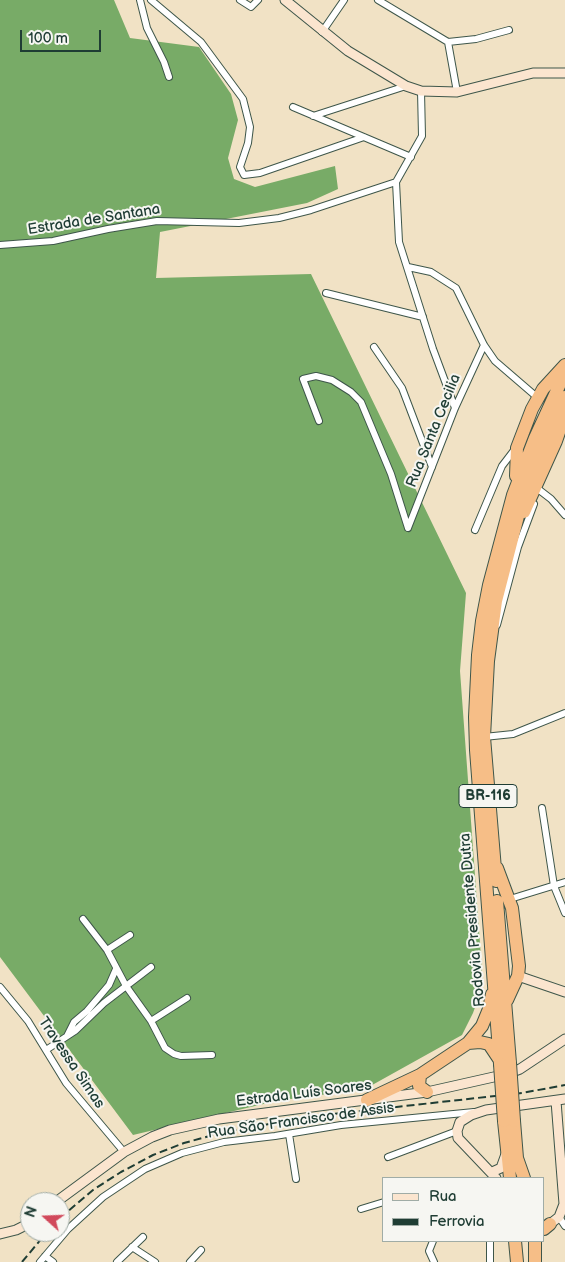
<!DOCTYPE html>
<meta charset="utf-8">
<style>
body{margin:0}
#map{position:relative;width:565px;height:1262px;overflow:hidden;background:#f1e2c5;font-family:"Balsamiq Sans",sans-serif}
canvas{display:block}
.legend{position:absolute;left:382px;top:1177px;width:162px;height:65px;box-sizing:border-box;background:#f6f6f2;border:1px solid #a0aca6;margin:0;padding:6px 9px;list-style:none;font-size:15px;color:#1f3d34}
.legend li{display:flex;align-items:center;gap:10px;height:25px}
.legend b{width:25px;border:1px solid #a0aca6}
.north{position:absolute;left:20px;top:1192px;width:50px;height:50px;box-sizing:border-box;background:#f6f6f2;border:1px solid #a0aca6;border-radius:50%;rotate:290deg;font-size:14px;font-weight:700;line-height:20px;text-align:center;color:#1f3d34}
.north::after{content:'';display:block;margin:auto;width:18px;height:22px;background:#d1495b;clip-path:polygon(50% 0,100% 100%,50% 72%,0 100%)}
.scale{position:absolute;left:20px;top:30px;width:81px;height:22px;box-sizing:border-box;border:2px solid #1f3d34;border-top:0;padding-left:6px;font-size:15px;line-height:18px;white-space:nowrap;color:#1f3d34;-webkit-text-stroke:4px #f6f6f2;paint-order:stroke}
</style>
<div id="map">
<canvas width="565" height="1262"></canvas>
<ul class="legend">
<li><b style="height:6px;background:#fbe5cf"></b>Rua</li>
<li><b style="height:6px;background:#1f3d34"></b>Ferrovia</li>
</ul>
<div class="north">N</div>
<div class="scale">100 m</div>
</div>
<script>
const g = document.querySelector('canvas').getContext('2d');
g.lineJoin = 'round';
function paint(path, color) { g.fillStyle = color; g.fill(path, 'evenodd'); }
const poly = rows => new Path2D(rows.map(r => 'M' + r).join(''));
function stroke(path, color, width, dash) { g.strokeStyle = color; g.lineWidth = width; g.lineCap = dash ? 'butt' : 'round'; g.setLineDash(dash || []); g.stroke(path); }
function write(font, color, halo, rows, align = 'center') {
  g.font = font + ' "Balsamiq Sans",sans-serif'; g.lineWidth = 4; g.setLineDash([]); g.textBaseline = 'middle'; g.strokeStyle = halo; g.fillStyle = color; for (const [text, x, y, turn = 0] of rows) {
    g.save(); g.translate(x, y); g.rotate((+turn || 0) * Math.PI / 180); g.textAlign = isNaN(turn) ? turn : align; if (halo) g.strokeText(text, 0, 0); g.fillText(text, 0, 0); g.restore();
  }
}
const forest = poly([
 [0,0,114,0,130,38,199,47,231,94,238,120,228,158,234,179,255,187,335,166,338,189,307,203,160,232,156,278,311,274,466,593,460,671,483,985,473,1013,462,1035,365,1089,276,1101,133,1135,0,957]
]);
const minor = poly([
 [140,0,147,28,164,62,169,77],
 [151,0,201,42,243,99,250,127,248,143,240,167,244,175,260,173,364,137],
 [240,0,251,7,258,0],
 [378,0,448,42,457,92],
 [322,32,344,0],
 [448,42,476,39,509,30],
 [293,107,411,157],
 [313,116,406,86],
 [396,182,399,242,433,349,455,408],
 [396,182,422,136,421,91],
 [0,245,53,241,108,229,157,221,239,223,279,218,311,210,396,182],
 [408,267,431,272,456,288,484,345,495,361,538,398],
 [326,293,423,317],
 [374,347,402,388,432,467],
 [319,421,303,379,316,376,332,380,351,392,361,402,391,474,408,528],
 [538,489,551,499,565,515],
 [408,528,455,408,484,345],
 [475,530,502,466,515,449],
 [497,625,518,547,534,504],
 [484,737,513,734,565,713],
 [542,808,554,886,565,913],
 [510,899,565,882],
 [83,919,107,950,126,986,151,1021,165,1048,174,1054,181,1056,212,1055],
 [107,950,130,935],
 [0,987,28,1021,66,1083,124,1152],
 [151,1021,187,998],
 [67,1036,74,1022,87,1011,109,985,116,969],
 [46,1050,75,1031,104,1003,151,967],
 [289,1134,296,1179],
 [388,1157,457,1131],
 [361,1209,384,1202],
 [559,1217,565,1226],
 [433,1241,429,1251,434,1262],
 [132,1247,155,1262],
 [45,1256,53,1262],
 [40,1262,68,1229,103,1197,145,1169,182,1153,224,1142,275,1136,341,1125,474,1112],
 [117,1262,143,1237],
 [190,1262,201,1250],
 [490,1262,490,1241]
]);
const secondary = poly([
 [285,0,348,51,406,86,421,91,457,92,533,73,565,73],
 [518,976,565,992],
 [492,1172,501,1168,506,1154],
 [496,1178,458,1138,457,1131,460,1122,471,1115,486,1110,565,1099],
 [56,1202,124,1152,152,1137,170,1130,219,1119,427,1092,507,1074,520,1069,565,1039],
 [550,1224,559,1217,564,1204,556,1101],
 [0,1234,16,1230,30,1223]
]);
const motorway = poly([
 [516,476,517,448,532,409,543,389,565,365],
 [524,512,556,441,565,415],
 [497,868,512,908,519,966,518,976,507,1000],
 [496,881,484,737,488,661,496,601,524,493,539,452,565,397],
 [497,901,510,1063],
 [468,1043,480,1042,489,1044,499,1059],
 [500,1064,476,750,475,717,478,655,482,621,489,585,513,495,535,438,565,373],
 [420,1075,419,1086,427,1092],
 [367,1100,420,1075,468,1043,482,1026,489,1009,492,994],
 [504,1121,510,1178],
 [514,1121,517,1158],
 [517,1158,524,1178],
 [544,1229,550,1224],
 [515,1241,517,1262],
 [535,1262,535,1241]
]);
const rail = poly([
 [60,1218,93,1190,121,1172,153,1155,184,1143,224,1132,315,1116,522,1093,565,1085],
 [22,1262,47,1232]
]);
const motorwayBridge = poly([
 [510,1063,514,1121],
 [500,1064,504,1121]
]);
const shields = [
 [488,796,58]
];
const shieldNames = [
 ["BR-116",488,796]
];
const streetNames = [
 ["Estrada de Santana",94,220,-9],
 ["Rua Santa Cecilia",434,431,-68],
 ["Rodovia Presidente Dutra",473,920,-95],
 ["Travessa Simas",71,1063,56],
 ["Estrada Luís Soares",304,1094,-7],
 ["Rua São Francisco de Assis",301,1121,-8]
];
paint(forest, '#78ab67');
stroke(minor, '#3e564a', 8);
stroke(secondary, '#3e564a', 11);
stroke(motorway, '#3e564a', 14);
stroke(minor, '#fff', 6);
stroke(secondary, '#fbe5cf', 9);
stroke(motorway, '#f6be87', 12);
stroke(rail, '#1f3d34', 2, [8, 4]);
stroke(motorwayBridge, '#3e564a', 14, []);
stroke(motorwayBridge, '#f6be87', 12);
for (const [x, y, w] of shields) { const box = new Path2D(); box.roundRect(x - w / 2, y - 11.5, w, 23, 4); g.fillStyle = '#f6f6f2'; g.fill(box); stroke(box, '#1f3d34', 1); }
write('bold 14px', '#1f3d34', null, shieldNames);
write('15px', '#1f3d34', '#f6f6f2', streetNames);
</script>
